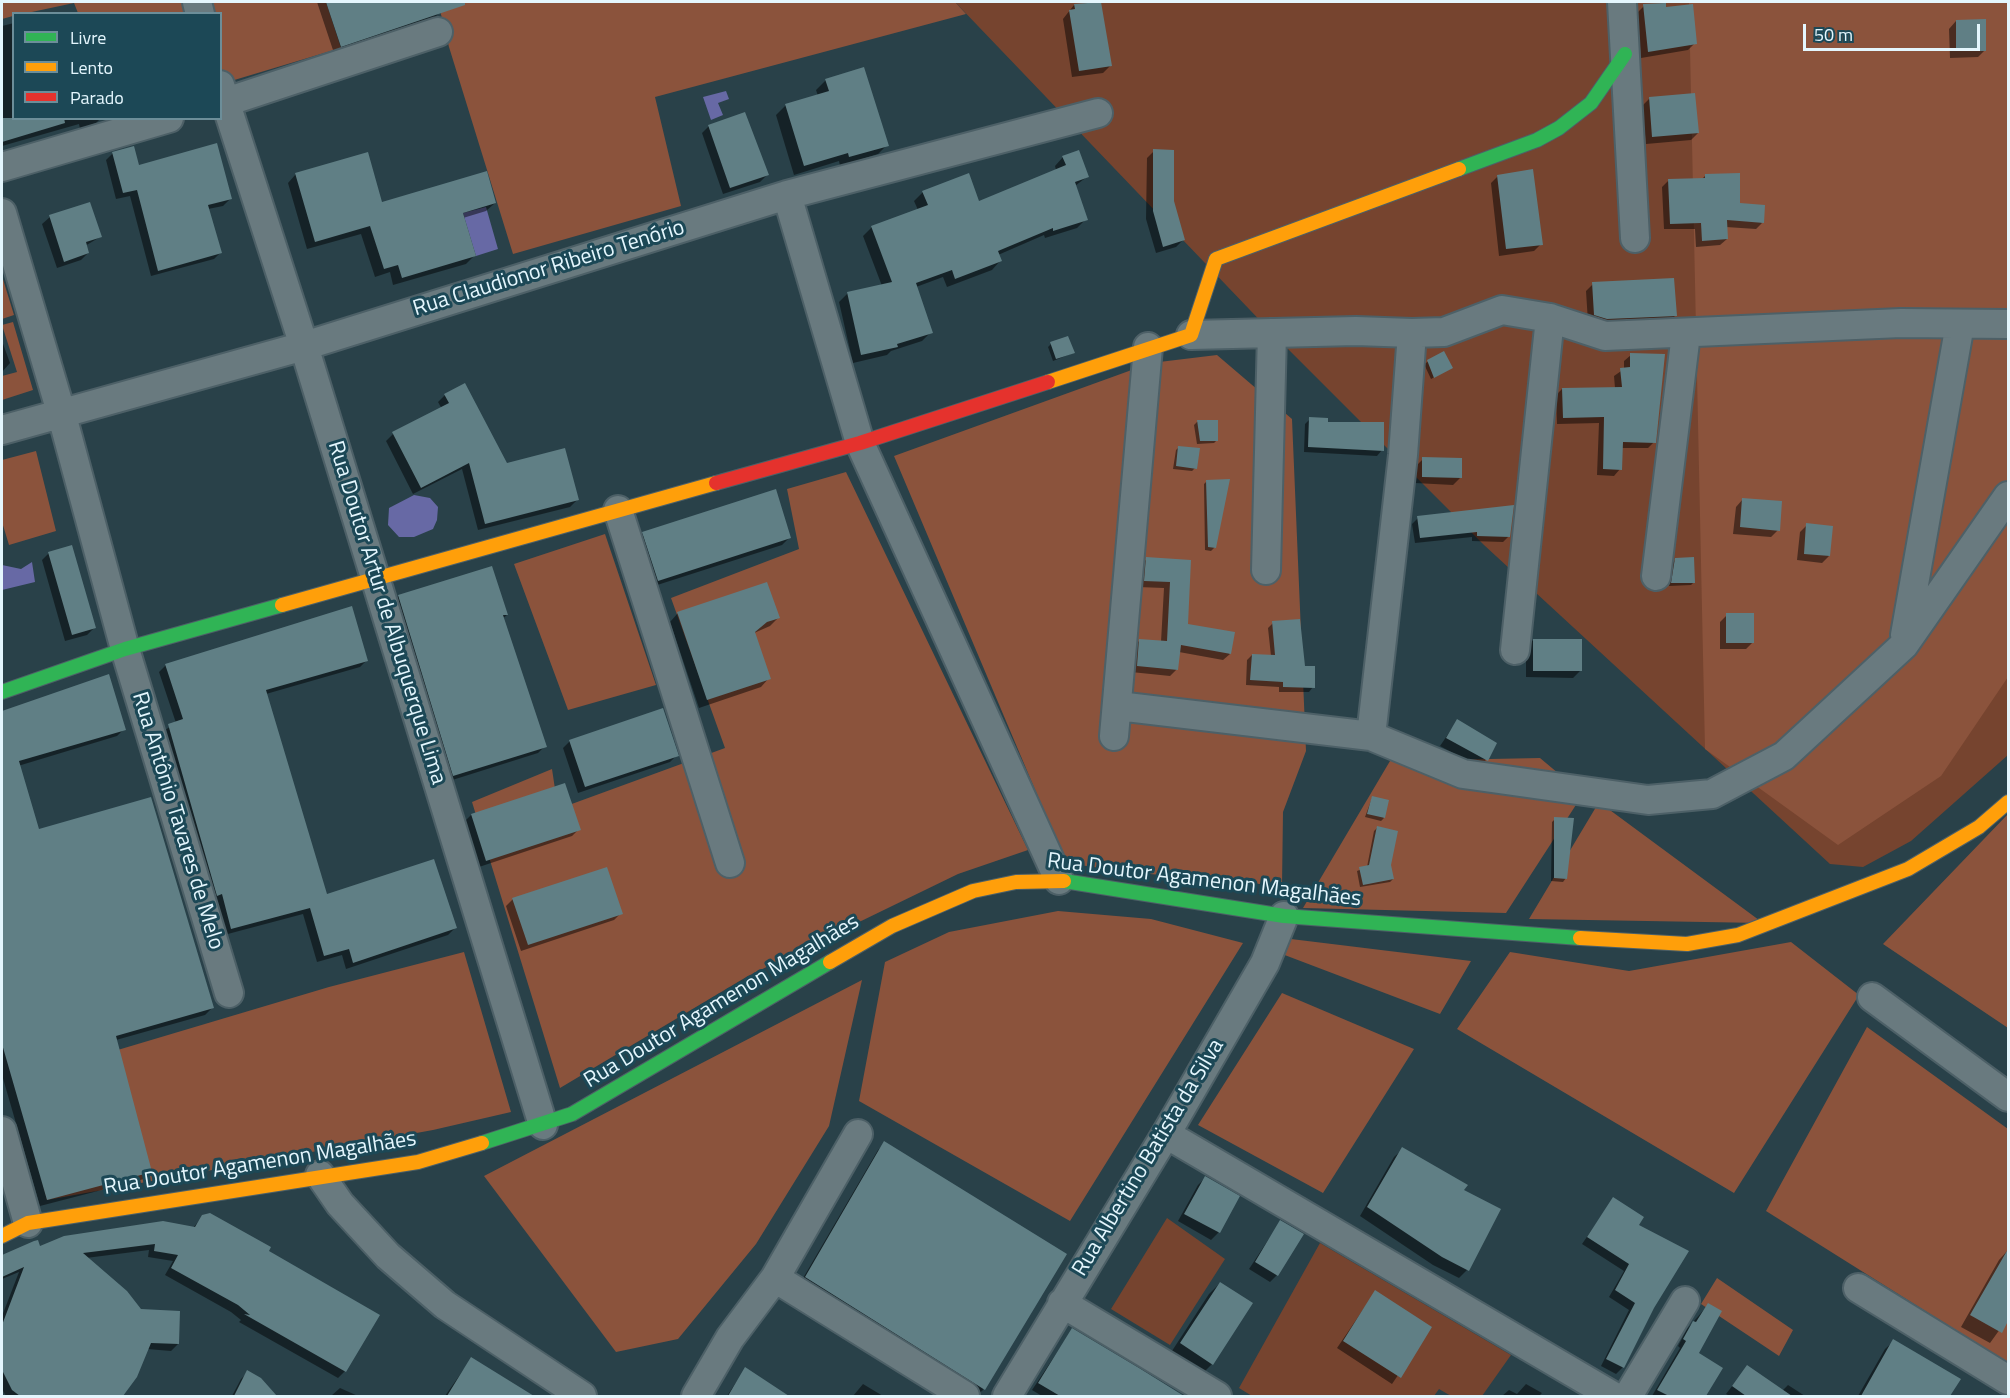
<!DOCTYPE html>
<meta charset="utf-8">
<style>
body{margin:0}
#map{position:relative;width:2010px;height:1398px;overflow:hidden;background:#294149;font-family:"Titillium Web",sans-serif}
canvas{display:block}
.frame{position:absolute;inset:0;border:3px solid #e4f6fd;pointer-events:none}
.legend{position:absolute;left:12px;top:12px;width:210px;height:108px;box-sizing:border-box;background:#1c4856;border:2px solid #6c8e99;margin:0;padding:8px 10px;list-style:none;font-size:18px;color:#e4f6fd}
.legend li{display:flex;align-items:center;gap:12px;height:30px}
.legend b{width:30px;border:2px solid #6c8e99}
.scale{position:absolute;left:1803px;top:24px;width:177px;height:27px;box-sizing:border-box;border:3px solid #e4f6fd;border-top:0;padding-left:8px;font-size:18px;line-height:21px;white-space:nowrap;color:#e4f6fd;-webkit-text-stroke:4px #1c4856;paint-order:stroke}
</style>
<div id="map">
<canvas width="2010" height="1398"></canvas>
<div class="frame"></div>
<ul class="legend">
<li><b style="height:8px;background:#30b455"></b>Livre</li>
<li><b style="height:8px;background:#ff9f0a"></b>Lento</li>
<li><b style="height:8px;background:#e5322d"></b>Parado</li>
</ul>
<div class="scale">50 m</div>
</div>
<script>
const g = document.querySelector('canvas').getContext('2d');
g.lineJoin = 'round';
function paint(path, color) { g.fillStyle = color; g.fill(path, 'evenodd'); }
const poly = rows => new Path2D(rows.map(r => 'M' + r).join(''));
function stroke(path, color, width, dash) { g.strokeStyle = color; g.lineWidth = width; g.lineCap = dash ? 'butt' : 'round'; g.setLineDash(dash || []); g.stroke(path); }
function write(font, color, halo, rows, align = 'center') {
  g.font = font + ' "Titillium Web",sans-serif'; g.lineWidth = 6; g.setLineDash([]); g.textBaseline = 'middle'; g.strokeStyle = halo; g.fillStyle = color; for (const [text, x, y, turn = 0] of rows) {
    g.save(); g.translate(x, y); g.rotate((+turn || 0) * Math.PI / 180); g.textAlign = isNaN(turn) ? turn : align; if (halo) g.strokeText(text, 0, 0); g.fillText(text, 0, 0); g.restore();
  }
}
const green = poly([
 [955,2,2008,2,2008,755,1911,841,1863,867,1830,864,1484,545,1272,333],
 [1167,1218,1225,1259,1170,1345,1111,1309],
 [1320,1243,1511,1355,1482,1396,1451,1396,1439,1389,1434,1396,1252,1396,1239,1388]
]);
const forest = poly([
 [2,2,326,2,341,48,221,84,220,14,78,13,74,3,27,13,14,14,13,16,2,19],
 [438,2,955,2,966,14,655,97,681,206,513,254,449,47],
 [1689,2,2008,2,2008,677,1941,776,1838,845,1705,749],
 [2,276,14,315,2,319],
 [13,322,33,390,2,400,2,376,17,372,2,325],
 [1217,355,1292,419,1306,751,1283,812,1282,886,1128,872,1066,863,894,456,1151,363],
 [36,451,56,531,9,545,2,522,2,460],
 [846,472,1028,850,958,874,748,976,560,1088,472,802,552,769,558,809,725,748,671,598,799,549,787,489],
 [605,534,656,685,568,710,514,564],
 [1540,758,1583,794,1506,913,1303,908,1390,761],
 [1599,802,1763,923,1529,919],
 [2008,814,2008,1028,1883,944],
 [1058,911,1151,919,1243,943,1070,1221,859,1101,885,962,949,932],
 [1291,939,1471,961,1440,1014,1282,954],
 [1791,942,1859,995,1734,1193,1457,1029,1510,952,1629,971],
 [464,952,511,1112,433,1130,47,1200,17,1080,329,987],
 [862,980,829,1126,756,1244,678,1339,616,1352,484,1176],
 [1282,993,1414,1049,1323,1193,1198,1125],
 [1867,1027,2008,1129,2008,1363,1766,1211],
 [1717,1278,1793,1330,1779,1356,1701,1304]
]);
const water = poly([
 [726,91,729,99,718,103,723,115,711,120,703,97],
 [486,207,498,249,476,256,463,213],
 [414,495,430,498,438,507,437,520,433,529,414,537,399,537,388,525,389,508],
 [32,562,35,582,2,590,2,565,21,569]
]);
const shadow = poly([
 [317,2,437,2,440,12,433,19,334,53],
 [1099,2,1110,66,1103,73,1072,77,1063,19,1074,5],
 [1644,6,1665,8,1695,43,1688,50,1641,58,1637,13],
 [1956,21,1985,50,1978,57,1950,58,1949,29],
 [14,23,14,118,101,118,96,123,80,129,79,124,2,146,2,26],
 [826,80,887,145,878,154,840,166,839,161,794,175,776,115,786,105,818,96,816,90],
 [1649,99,1698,133,1691,140,1646,144,1642,106],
 [709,126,767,175,760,182,723,194,702,133],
 [1154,151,1183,240,1176,247,1156,253,1146,219,1147,158],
 [113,153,138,166,230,199,223,206,208,209,220,253,214,259,151,276,130,196,116,199,106,160],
 [1063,157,1088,176,1075,186,1086,219,1077,228,1045,238,1044,235,998,255,1000,261,992,270,947,287,943,277,916,287,931,332,922,341,891,351,887,355,853,363,839,302,848,293,882,286,863,236,872,227,918,210,914,201,923,192,979,203,1056,170,1055,166],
 [296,174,381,203,495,203,486,211,463,218,474,256,466,264,393,285,390,272,375,277,361,234,307,249,288,183],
 [1706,175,1739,204,1762,223,1756,229,1726,227,1727,239,1720,245,1696,247,1695,229,1664,229,1662,187,1669,180,1702,179],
 [1498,176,1541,244,1534,251,1499,256,1491,183],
 [89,204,100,237,85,246,88,253,81,260,57,268,42,224,50,217],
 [1593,284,1675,316,1668,323,1588,322,1586,291],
 [2,341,10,363,2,372],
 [1051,344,1073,353,1053,361,1048,347],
 [1444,353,1451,368,1431,379,1424,364],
 [1631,355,1654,442,1648,448,1621,448,1620,469,1614,476,1597,475,1599,423,1557,424,1556,395,1562,389,1615,388,1614,376,1624,369,1624,361],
 [445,395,506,465,577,500,570,507,478,530,462,469,413,494,386,441,393,434,442,409,438,402],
 [1310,419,1326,424,1382,450,1377,456,1304,452,1305,424],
 [1197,422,1216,422,1217,440,1214,443,1197,444,1194,425],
 [1179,447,1195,468,1192,471,1173,469,1176,450],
 [1423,459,1460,478,1453,485,1415,483,1416,466],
 [1207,481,1215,547,1211,551,1205,550,1204,484],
 [1743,499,1778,530,1771,537,1733,534,1736,507],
 [1418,518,1509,536,1503,542,1472,541,1472,537,1415,543,1412,524],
 [1807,525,1829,556,1822,563,1797,560,1800,532],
 [643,534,789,538,782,545,651,587,636,541],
 [49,553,94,628,87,635,65,641,42,560],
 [1147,559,1190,561,1186,625,1230,654,1223,660,1179,652,1177,669,1170,676,1131,672,1133,647,1140,640,1161,642,1164,588,1138,587,1140,565],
 [1676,559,1694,582,1691,585,1669,586,1672,563],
 [398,596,507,615,502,619,545,746,538,753,446,782,391,603],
 [678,613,778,618,770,626,754,633,769,678,761,687,699,708,670,622],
 [1727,615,1753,642,1746,649,1720,649,1720,622],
 [1273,623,1303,667,1313,687,1309,692,1279,692,1279,687,1246,685,1247,660,1252,655,1271,656,1268,628],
 [1533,640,1580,671,1573,678,1526,677,1526,647],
 [367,660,360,667,266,694,326,896,455,928,448,935,346,969,342,955,317,962,303,914,224,935,162,732,176,723,159,672,166,665],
 [9,711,124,729,117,736,18,766,38,831,212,1008,205,1015,116,1040,151,1172,144,1179,40,1206,2,1075,2,713],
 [1457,721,1486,760,1479,767,1440,746],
 [570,741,677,755,670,762,578,793,563,748],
 [1372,798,1384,818,1381,821,1365,817],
 [471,815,579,829,572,836,479,867,464,822],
 [1555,819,1566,878,1563,882,1551,881,1552,822],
 [1377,828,1393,879,1390,882,1360,887,1357,871,1367,867,1374,831],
 [513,899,621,913,614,920,521,951,506,906],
 [885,1143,1065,1255,983,1390,976,1396,799,1285,878,1150],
 [1403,1149,1462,1191,1467,1270,1459,1278,1433,1265,1360,1216,1394,1157],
 [1205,1178,1238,1197,1218,1233,1211,1240,1178,1221,1198,1185],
 [1613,1199,1637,1226,1653,1308,1623,1367,1616,1374,1601,1366,1629,1310,1609,1297,1624,1271,1582,1244],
 [203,1216,378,1315,345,1371,338,1378,239,1322,241,1320,231,1312,165,1275,173,1261,148,1257,149,1250,86,1258,178,1344,171,1351,147,1349,136,1376,121,1396,6,1396,2,1389,2,1316,19,1272,2,1279,2,1255,39,1247,193,1228],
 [1280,1222,1277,1275,1270,1282,1249,1269],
 [2008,1250,2008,1318,1990,1343,1961,1327,1999,1260],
 [1220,1283,1212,1364,1201,1375,1170,1354,1209,1294],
 [1375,1292,1430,1328,1392,1384,1337,1348],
 [1708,1305,1697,1354,1721,1368,1705,1396,1652,1396,1680,1348,1678,1346,1687,1329],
 [1072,1330,1180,1396,1042,1396,1032,1390],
 [1894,1341,1959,1380,1949,1396,1858,1396,1885,1349],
 [471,1359,532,1396,445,1396],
 [1747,1367,1782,1391,1788,1385,1805,1396,1730,1396,1726,1394],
 [745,1369,786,1396,727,1396],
 [248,1372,260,1379,274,1396,232,1396,241,1379],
 [863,1384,883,1396,853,1396],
 [1526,1384,1542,1393,1539,1396,1502,1396,1509,1390,1517,1394],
 [340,1388,358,1396,331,1396]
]);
const building = poly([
 [326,2,465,2,465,5,341,47],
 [1101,2,1112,66,1079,71,1069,10,1075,9,1074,4],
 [1666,3,1666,7,1693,4,1697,44,1648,52,1643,4],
 [1986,19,1986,51,1956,51,1956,20],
 [864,67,889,146,849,157,848,153,804,166,785,104,829,91,825,79],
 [1695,93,1699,133,1652,137,1649,97],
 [745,112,769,175,730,188,708,125],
 [2,118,64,118,65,123,2,142],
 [217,143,232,199,208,205,222,253,158,271,137,190,123,193,112,152,134,146,139,165],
 [1153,149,1174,150,1174,201,1185,240,1163,247,1153,211],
 [1079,150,1089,177,1075,182,1088,220,1053,231,1053,228,998,251,1002,261,955,279,952,270,916,283,933,333,897,344,898,347,861,355,847,292,892,282,871,226,928,205,922,191,969,173,979,201,1066,165,1062,156],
 [368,152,382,202,487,171,496,203,463,213,476,256,402,278,398,265,384,269,370,226,315,242,295,173],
 [1533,169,1543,245,1506,249,1497,175],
 [1740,173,1740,203,1765,205,1764,223,1727,220,1728,239,1702,241,1701,223,1670,224,1668,179,1705,178,1705,174],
 [90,202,102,237,86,242,89,253,64,262,49,215],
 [1674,278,1677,316,1607,319,1594,315,1592,282],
 [1068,336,1075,353,1056,359,1050,342],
 [1444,351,1453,368,1434,378,1427,360],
 [1630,353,1665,354,1656,443,1623,442,1622,470,1603,469,1604,417,1563,418,1562,388,1622,387,1620,368,1630,367],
 [465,383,507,463,565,448,579,500,485,524,469,463,421,488,392,432,449,403,444,394],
 [1309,417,1328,418,1328,422,1384,422,1384,451,1308,447],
 [1197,420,1218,420,1218,441,1200,441],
 [1178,446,1200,448,1197,469,1176,466],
 [1422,457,1462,458,1462,478,1422,477],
 [1230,479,1216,548,1208,547,1206,480],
 [776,489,791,538,658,581,642,532],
 [1742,498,1782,501,1780,531,1740,527],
 [1514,505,1510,537,1477,536,1477,532,1420,538,1417,516],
 [1806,523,1833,526,1830,556,1804,554],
 [72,545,96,628,72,635,48,552],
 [1146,557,1191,560,1188,624,1235,632,1231,654,1181,645,1178,670,1137,666,1139,639,1167,641,1170,582,1144,581],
 [1694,557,1695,583,1671,583,1675,558],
 [492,566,508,615,503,615,547,747,453,776,398,595],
 [767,582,780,618,767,622,755,632,771,679,707,700,677,612],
 [352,606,368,661,266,690,327,894,434,859,457,928,353,963,349,949,324,956,310,908,231,929,222,894,217,896,168,724,183,719,165,664],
 [1726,613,1754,613,1754,643,1726,643],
 [1300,619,1305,666,1315,666,1315,688,1283,687,1283,682,1250,680,1252,654,1275,655,1272,621],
 [1533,639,1582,639,1582,671,1533,671],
 [109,674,126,730,19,761,39,829,151,797,214,1008,116,1036,152,1172,47,1200,2,1044,2,711],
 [663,708,679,756,585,787,569,740],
 [1457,719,1497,743,1488,761,1446,738],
 [565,783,581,830,486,861,471,814],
 [1372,796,1389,800,1385,818,1367,814],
 [1554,817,1574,818,1567,879,1554,878],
 [1377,826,1398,831,1391,865,1394,879,1363,885,1359,867,1369,865],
 [607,867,623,914,528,945,512,898],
 [884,1141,1067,1254,985,1390,805,1277],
 [1402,1147,1468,1185,1464,1190,1501,1209,1469,1271,1442,1257,1367,1207],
 [1205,1176,1240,1196,1220,1233,1184,1214],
 [1613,1197,1644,1217,1639,1225,1689,1251,1654,1308,1624,1368,1606,1359,1635,1303,1615,1290,1629,1264,1587,1237],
 [210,1213,271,1247,269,1251,380,1315,346,1372,244,1314,250,1315,238,1305,171,1268,178,1255,154,1251,155,1244,83,1253,127,1291,141,1309,180,1311,179,1344,151,1343,137,1377,123,1396,20,1396,12,1390,2,1370,2,1325,24,1267,2,1277,2,1255,34,1241,38,1240,40,1246,64,1236,163,1221,195,1227,202,1215],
 [1280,1220,1304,1234,1278,1276,1255,1262],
 [2008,1249,2008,1321,2002,1333,1970,1315],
 [1220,1282,1253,1303,1213,1365,1180,1343],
 [1375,1290,1432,1327,1401,1378,1343,1341],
 [1708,1303,1722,1311,1699,1353,1723,1368,1706,1396,1669,1396,1657,1390,1686,1341,1683,1339,1693,1321,1696,1322],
 [1072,1328,1139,1368,1184,1396,1060,1396,1038,1383],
 [1893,1339,1961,1379,1950,1396,1861,1396],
 [471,1357,534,1396,447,1396],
 [1747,1365,1792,1396,1746,1396,1732,1386],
 [745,1367,789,1396,728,1396],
 [247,1370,261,1378,277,1396,234,1396]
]);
const street = poly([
 [197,2,200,14],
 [1622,2,1635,238],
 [220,85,304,346,543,1125],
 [220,104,438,32],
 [2,167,169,118],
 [787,195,860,443,1059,880],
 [2,213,61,412,125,649,229,993],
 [1191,335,1356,331,1412,333,1444,332,1502,310,1550,318,1605,336,1901,323,2008,324],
 [2,430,304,346,787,195,1098,113],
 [618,510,730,863],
 [1266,570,1272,333],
 [1656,576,1686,334],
 [1905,635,1960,324],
 [1515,650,1550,318],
 [1118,706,1371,736,1403,455,1412,333],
 [1114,736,1148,347],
 [1371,736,1463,774,1648,800,1712,794,1784,756,1904,645,2008,496],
 [1872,997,2008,1097],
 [2,1131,28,1223],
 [1166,1134,1613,1396],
 [320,1175,340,1204,388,1256,445,1305,582,1396],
 [775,1278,965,1396],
 [1858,1288,2008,1380],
 [1062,1303,1217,1396],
 [696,1396,730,1338,775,1278,858,1134],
 [1007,1396,1166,1134,1265,963,1284,916],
 [1628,1396,1685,1301]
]);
const fast = poly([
 [1459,169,1537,140,1559,128,1591,103,1625,54],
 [2,692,125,649,282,605],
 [1064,881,1284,916,1580,938],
 [482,1143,572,1114,830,962]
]);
const slow = poly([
 [1048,382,1191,335,1216,259,1459,169],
 [282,605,716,483],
 [1580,938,1687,944,1738,935,1908,869,1979,827,2008,802],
 [830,962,892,926,973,891,1016,882,1064,881],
 [2,1236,28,1223,418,1162,482,1143]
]);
const jam = poly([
 [716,483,860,443,1048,382]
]);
const streetNames = [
 ["Rua Claudionor Ribeiro Tenório",549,269,-17],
 ["Rua Doutor Artur de Albuquerque Lima",386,613,73],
 ["Rua Antônio Tavares de Melo",177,821,73],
 ["Rua Doutor Agamenon Magalhães",1204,881,7],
 ["Rua Doutor Agamenon Magalhães",722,1002,-31],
 ["Rua Albertino Batista da Silva",1149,1158,-59],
 ["Rua Doutor Agamenon Magalhães",260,1164,-9]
];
paint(green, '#76442f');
paint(forest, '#8b533c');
paint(water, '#6769a5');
paint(shadow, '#0007');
paint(building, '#607f85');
stroke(street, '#4d6067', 32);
stroke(fast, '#4d6067', 16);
stroke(slow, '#4d6067', 16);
stroke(jam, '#4d6067', 16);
stroke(street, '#697a7f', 28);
stroke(fast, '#30b455', 14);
stroke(slow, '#ff9f0a', 14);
stroke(jam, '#e5322d', 14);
write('22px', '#e4f6fd', '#1c4856', streetNames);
</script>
